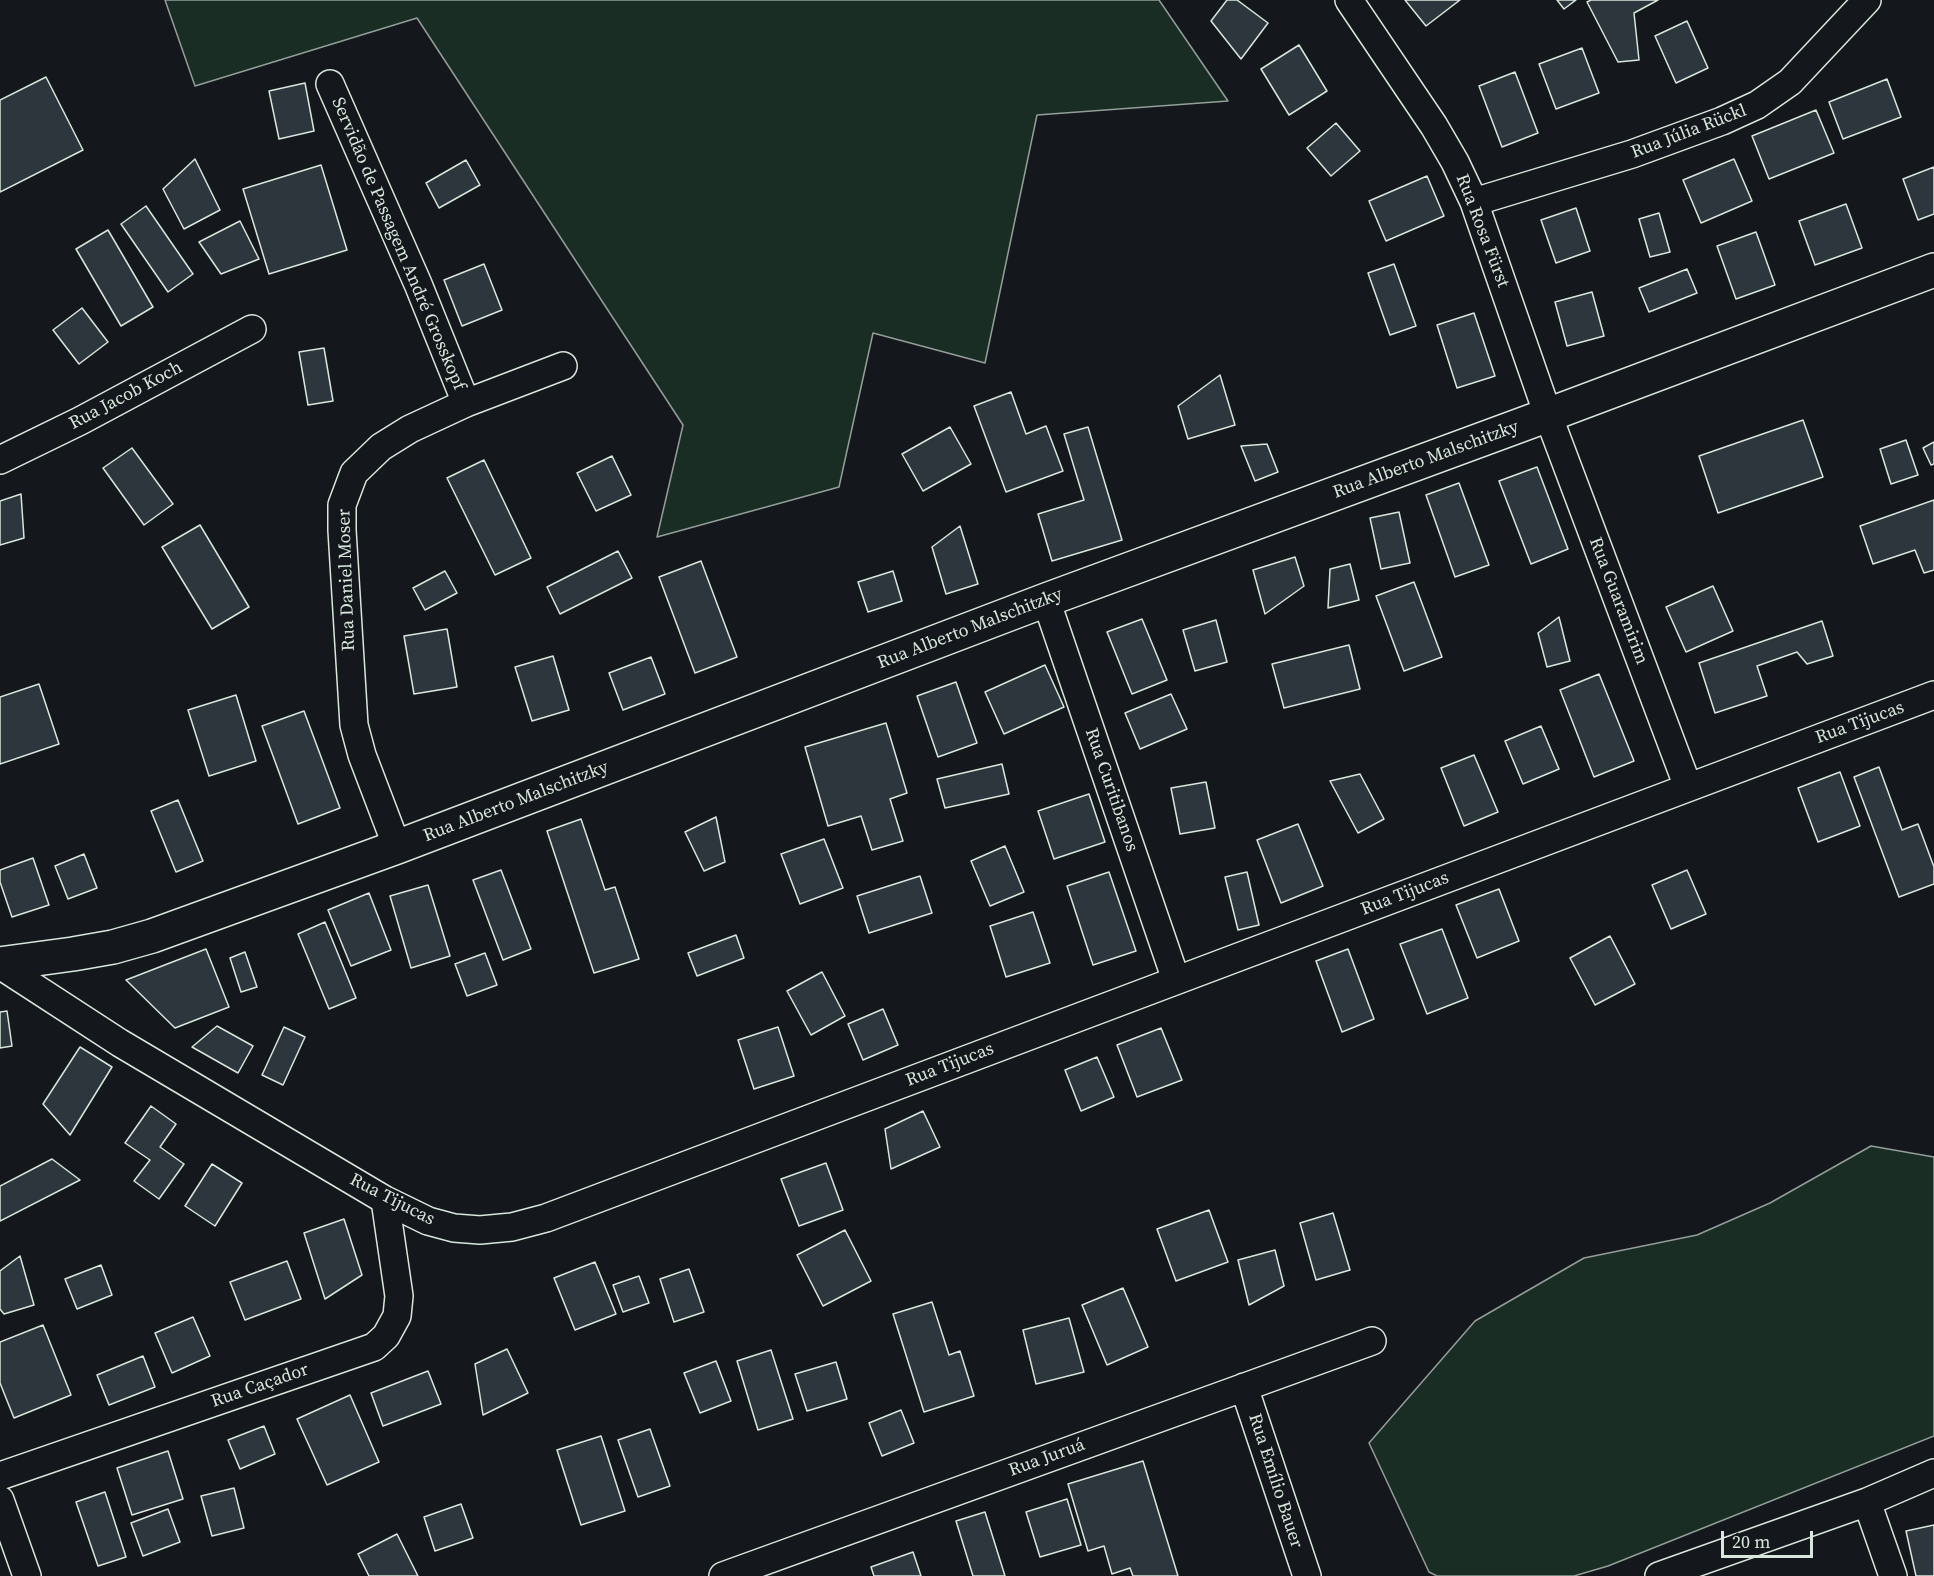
<!DOCTYPE html>
<meta charset="utf-8">
<style>
body{margin:0}
#map{position:relative;width:1934px;height:1576px;overflow:hidden;background:#14181c;font-family:"Source Serif 4",serif}
canvas{display:block}
.scale{position:absolute;left:1721px;top:1531px;width:92px;height:27px;box-sizing:border-box;border:3px solid #d8e6dc;border-top:0;padding-left:8px;font-size:18px;line-height:21px;white-space:nowrap;color:#d8e6dc;-webkit-text-stroke:4px #14181c;paint-order:stroke}
</style>
<div id="map">
<canvas width="1934" height="1576"></canvas>
<div class="scale">20 m</div>
</div>
<script>
const g = document.querySelector('canvas').getContext('2d');
g.lineJoin = 'round';
function paint(path, color) { g.fillStyle = color; g.fill(path, 'evenodd'); }
const poly = rows => new Path2D(rows.map(r => 'M' + r).join(''));
function stroke(path, color, width, dash) { g.strokeStyle = color; g.lineWidth = width; g.lineCap = dash ? 'butt' : 'round'; g.setLineDash(dash || []); g.stroke(path); }
function write(font, color, halo, rows, align = 'center') {
  g.font = font + ' "Source Serif 4",serif'; g.lineWidth = 4.5; g.setLineDash([]); g.textBaseline = 'middle'; g.strokeStyle = halo; g.fillStyle = color; for (const [text, x, y, turn = 0] of rows) {
    g.save(); g.translate(x, y); g.rotate((+turn || 0) * Math.PI / 180); g.textAlign = isNaN(turn) ? turn : align; if (halo) g.strokeText(text, 0, 0); g.fillText(text, 0, 0); g.restore();
  }
}
const green = poly([
 [165,0,1159,0,1228,101,1037,115,985,363,873,333,839,487,657,537,683,425,417,18,195,86,165,0],
 [1871,1146,1934,1157,1934,1436,1608,1566,1574,1576,1437,1576,1429,1572,1369,1443,1475,1321,1584,1258,1697,1235,1770,1203,1871,1146]
]);
const building = poly([
 [1227,0,1237,0,1268,23,1241,59,1211,21,1227,0],
 [1405,0,1460,0,1426,26,1405,0],
 [1557,0,1576,0,1564,9,1557,0],
 [1591,0,1658,0,1634,13,1639,60,1618,62,1587,2,1591,0],
 [1687,21,1708,68,1676,83,1655,36,1687,21],
 [1299,45,1327,91,1289,115,1261,69,1299,45],
 [1582,48,1599,93,1556,109,1539,64,1582,48],
 [1515,72,1538,133,1502,147,1479,86,1515,72],
 [46,77,83,150,0,192,0,100,46,77],
 [1887,79,1901,117,1843,139,1829,102,1887,79],
 [305,83,314,131,279,139,269,91,305,83],
 [1816,110,1834,153,1769,179,1752,136,1816,110],
 [1336,123,1360,151,1331,176,1307,148,1336,123],
 [195,159,220,210,184,229,163,189,195,159],
 [1734,159,1752,201,1701,223,1683,180,1734,159],
 [466,160,480,185,439,208,426,183,466,160],
 [321,165,347,250,269,274,243,189,321,165],
 [1934,167,1934,214,1918,220,1903,179,1934,167],
 [1427,176,1444,216,1386,241,1369,201,1427,176],
 [1846,204,1862,248,1815,265,1799,221,1846,204],
 [146,206,193,274,168,292,121,224,146,206],
 [1576,208,1590,251,1556,263,1541,220,1576,208],
 [1659,213,1670,252,1650,257,1639,219,1659,213],
 [240,221,259,259,221,274,199,242,240,221],
 [108,230,153,307,121,326,76,249,108,230],
 [1756,232,1775,285,1736,299,1717,246,1756,232],
 [484,264,502,310,462,326,444,280,484,264],
 [1394,264,1416,326,1390,335,1368,273,1394,264],
 [1687,269,1697,293,1649,312,1639,288,1687,269],
 [1592,292,1604,336,1567,346,1555,302,1592,292],
 [82,308,108,342,79,364,53,330,82,308],
 [1474,313,1495,376,1457,388,1437,325,1474,313],
 [324,348,333,401,308,405,299,352,324,348],
 [1220,375,1235,425,1188,439,1178,406,1220,375],
 [1011,392,1026,434,1046,426,1063,471,1006,492,974,406,1011,392],
 [1803,420,1823,477,1718,513,1699,456,1803,420],
 [950,427,971,464,923,491,902,454,950,427],
 [1088,427,1122,540,1052,561,1038,514,1084,500,1064,434,1088,427],
 [1906,440,1918,475,1891,484,1880,449,1906,440],
 [1934,442,1934,464,1931,465,1923,448,1934,442],
 [1267,444,1278,472,1255,481,1241,446,1267,444],
 [132,448,173,504,144,525,103,468,132,448],
 [612,456,631,495,596,511,577,473,612,456],
 [484,460,531,558,495,575,447,478,484,460],
 [1537,467,1568,549,1531,564,1499,481,1537,467],
 [1459,483,1489,565,1455,577,1426,495,1459,483],
 [21,494,24,538,0,545,0,501,21,494],
 [1934,500,1934,570,1924,573,1915,550,1873,564,1860,526,1934,500],
 [1399,512,1410,563,1381,569,1370,518,1399,512],
 [200,525,249,607,212,629,162,547,200,525],
 [960,526,978,584,946,594,932,547,960,526],
 [618,551,632,578,560,614,547,587,618,551],
 [1295,557,1304,586,1265,614,1253,570,1295,557],
 [701,561,737,657,695,673,659,577,701,561],
 [1350,564,1359,600,1328,608,1330,569,1350,564],
 [445,571,457,593,425,610,413,588,445,571],
 [893,571,902,601,868,612,858,582,893,571],
 [1414,582,1442,657,1404,671,1376,596,1414,582],
 [1713,586,1733,631,1686,652,1666,607,1713,586],
 [1559,617,1570,661,1547,667,1538,633,1559,617],
 [1142,619,1167,680,1132,694,1107,632,1142,619],
 [1216,620,1227,662,1195,671,1183,630,1216,620],
 [1822,621,1833,656,1807,664,1797,652,1757,666,1767,696,1715,713,1699,663,1822,621],
 [447,629,457,687,414,694,404,636,447,629],
 [1349,645,1360,689,1284,708,1272,664,1349,645],
 [553,656,569,710,532,721,515,667,553,656],
 [651,657,665,694,623,710,609,673,651,657],
 [1045,665,1064,707,1004,734,985,692,1045,665],
 [1599,674,1634,761,1594,777,1560,690,1599,674],
 [956,682,977,743,938,757,917,696,956,682],
 [39,684,59,744,0,764,0,697,39,684],
 [1171,694,1187,729,1140,749,1125,713,1171,694],
 [236,695,256,761,209,776,188,710,236,695],
 [304,711,340,808,298,824,262,726,304,711],
 [886,723,907,793,890,799,903,841,872,850,861,816,828,826,805,747,886,723],
 [1541,726,1559,769,1523,784,1505,741,1541,726],
 [1474,755,1498,812,1464,826,1441,768,1474,755],
 [1002,764,1009,794,945,808,937,779,1002,764],
 [1879,767,1902,830,1918,824,1934,867,1934,884,1899,897,1854,777,1879,767],
 [1840,772,1860,826,1818,842,1798,788,1840,772],
 [1360,774,1384,819,1358,833,1330,781,1360,774],
 [1206,782,1215,828,1180,834,1171,788,1206,782],
 [1089,794,1105,842,1054,859,1038,811,1089,794],
 [178,800,203,861,176,872,151,811,178,800],
 [716,817,725,862,704,871,685,832,716,817],
 [581,819,605,890,615,887,639,959,594,973,547,831,581,819],
 [1298,824,1323,886,1281,903,1257,840,1298,824],
 [824,839,843,888,800,904,781,854,824,839],
 [1005,846,1024,892,990,906,971,861,1005,846],
 [84,854,97,888,68,899,55,866,84,854],
 [33,858,49,905,12,917,0,882,0,870,33,858],
 [501,870,531,949,503,960,473,880,501,870],
 [1687,870,1706,914,1671,929,1652,885,1687,870],
 [1109,872,1136,951,1093,965,1067,886,1109,872],
 [1247,872,1259,925,1238,930,1225,877,1247,872],
 [920,876,932,913,869,933,857,896,920,876],
 [428,885,450,956,411,968,390,896,428,885],
 [1499,889,1519,941,1477,958,1456,905,1499,889],
 [369,893,391,950,351,966,328,910,369,893],
 [1033,912,1050,963,1006,977,990,926,1033,912],
 [325,922,356,998,329,1009,298,934,325,922],
 [1442,929,1468,998,1427,1014,1400,944,1442,929],
 [736,935,744,958,697,976,688,953,736,935],
 [1610,936,1635,984,1595,1005,1570,958,1610,936],
 [206,949,229,1007,175,1028,126,980,206,949],
 [1348,949,1374,1019,1342,1032,1316,961,1348,949],
 [245,952,257,987,241,992,230,958,245,952],
 [485,953,497,985,467,996,455,964,485,953],
 [822,972,845,1016,811,1035,787,991,822,972],
 [883,1009,898,1045,863,1060,848,1024,883,1009],
 [7,1011,12,1046,0,1048,0,1012,7,1011],
 [217,1026,253,1046,238,1073,192,1047,217,1026],
 [284,1027,305,1037,283,1085,262,1075,284,1027],
 [778,1027,794,1076,754,1089,738,1040,778,1027],
 [1161,1028,1182,1080,1137,1097,1117,1045,1161,1028],
 [80,1047,112,1067,70,1135,43,1104,80,1047],
 [1097,1057,1114,1097,1081,1111,1065,1070,1097,1057],
 [151,1106,176,1124,160,1147,184,1164,159,1199,134,1181,150,1160,125,1143,151,1106],
 [923,1111,940,1147,891,1169,885,1129,923,1111],
 [52,1159,80,1180,0,1221,0,1186,52,1159],
 [826,1163,843,1210,799,1226,781,1179,826,1163],
 [212,1164,242,1183,215,1226,185,1206,212,1164],
 [1209,1210,1228,1262,1176,1281,1157,1229,1209,1210],
 [1333,1213,1350,1270,1316,1280,1300,1223,1333,1213],
 [344,1219,362,1275,325,1299,304,1233,344,1219],
 [845,1230,871,1281,823,1306,797,1255,845,1230],
 [1275,1250,1284,1286,1249,1305,1238,1260,1275,1250],
 [20,1256,34,1305,4,1314,0,1309,0,1271,20,1256],
 [287,1261,301,1299,245,1320,230,1282,287,1261],
 [595,1262,616,1314,575,1330,554,1278,595,1262],
 [101,1265,112,1295,77,1309,65,1279,101,1265],
 [689,1269,704,1312,674,1322,660,1279,689,1269],
 [639,1276,649,1303,623,1312,613,1285,639,1276],
 [1123,1288,1148,1347,1107,1365,1082,1305,1123,1288],
 [932,1302,949,1355,960,1351,974,1396,924,1412,893,1314,932,1302],
 [193,1317,210,1356,172,1373,155,1333,193,1317],
 [1069,1318,1084,1372,1036,1384,1023,1330,1069,1318],
 [43,1325,71,1395,14,1418,0,1383,0,1342,43,1325],
 [507,1349,528,1393,483,1415,475,1364,507,1349],
 [771,1350,793,1419,758,1430,737,1361,771,1350],
 [143,1356,155,1387,109,1405,97,1375,143,1356],
 [716,1361,731,1401,700,1413,684,1373,716,1361],
 [836,1362,847,1399,807,1411,795,1374,836,1362],
 [428,1371,441,1404,383,1426,371,1393,428,1371],
 [350,1395,379,1462,327,1485,297,1419,350,1395],
 [901,1410,914,1443,882,1456,869,1423,901,1410],
 [264,1426,275,1454,240,1469,228,1440,264,1426],
 [650,1429,670,1486,638,1497,618,1440,650,1429],
 [601,1436,625,1511,581,1525,557,1450,601,1436],
 [168,1451,183,1499,132,1515,117,1468,168,1451],
 [1143,1461,1178,1576,1133,1576,1130,1568,1112,1574,1104,1546,1088,1551,1068,1484,1143,1461],
 [234,1488,244,1528,212,1536,201,1496,234,1488],
 [105,1492,126,1557,98,1566,76,1502,105,1492],
 [1067,1499,1081,1545,1040,1557,1026,1512,1067,1499],
 [461,1504,473,1538,435,1551,424,1517,461,1504],
 [168,1509,180,1542,143,1556,131,1523,168,1509],
 [985,1512,1005,1576,973,1576,956,1521,985,1512],
 [1934,1525,1934,1576,1916,1576,1906,1531,1934,1525],
 [397,1534,418,1576,369,1576,358,1554,397,1534],
 [913,1552,921,1576,874,1576,871,1567,913,1552]
]);
const street = poly([
 [1349,0,1434,126,1455,162,1474,202,1548,415,1688,787],
 [330,84,418,284,466,403],
 [1474,202,1632,154,1722,121,1757,105,1790,82,1867,0],
 [0,460,80,421,252,329],
 [1046,600,1176,980],
 [397,847,362,755,354,725,342,530,342,505,354,473,381,447,410,429,466,403,563,366],
 [0,965,120,1043,385,1200,428,1221,454,1228,480,1230,512,1227,546,1218,1934,695],
 [1244,1387,1307,1576],
 [0,1476,374,1347,386,1336,397,1316,399,1296,385,1200],
 [0,1500,27,1576],
 [1867,1502,1893,1576],
 [723,1576,1372,1341],
 [1659,1576,1867,1502,1934,1473]
]);
const secondary = poly([
 [0,964,73,954,113,947,152,936,397,847,1046,600,1548,415,1934,270]
]);
const streetNames = [
 ["Rua Júlia Rückl",1689,132,-21],
 ["Rua Rosa Fürst",1482,231,69],
 ["Servidão de Passagem André Grosskopf",398,244,67],
 ["Rua Jacob Koch",126,396,-28],
 ["Rua Alberto Malschitzky",1426,460,-20],
 ["Rua Daniel Moser",347,580,-92],
 ["Rua Guaramirim",1618,601,69],
 ["Rua Alberto Malschitzky",970,629,-21],
 ["Rua Tijucas",1860,723,-20],
 ["Rua Curitibanos",1111,790,71],
 ["Rua Alberto Malschitzky",516,802,-21],
 ["Rua Tijucas",1405,894,-21],
 ["Rua Tijucas",950,1065,-21],
 ["Rua Tijucas",392,1200,27],
 ["Rua Caçador",260,1386,-19],
 ["Rua Juruá",1047,1458,-20],
 ["Rua Emílio Bauer",1275,1481,72]
];
paint(green, '#1a2d24');
stroke(green, '#939e99', 1.5);
paint(building, '#2c363c');
stroke(building, '#d8e6dc', 1.5);
stroke(street, '#d8e6dc', 30);
stroke(secondary, '#d8e6dc', 36);
stroke(street, '#14181c', 27);
stroke(secondary, '#14181c', 33);
write('18px', '#d8e6dc', '#14181c', streetNames);
</script>
